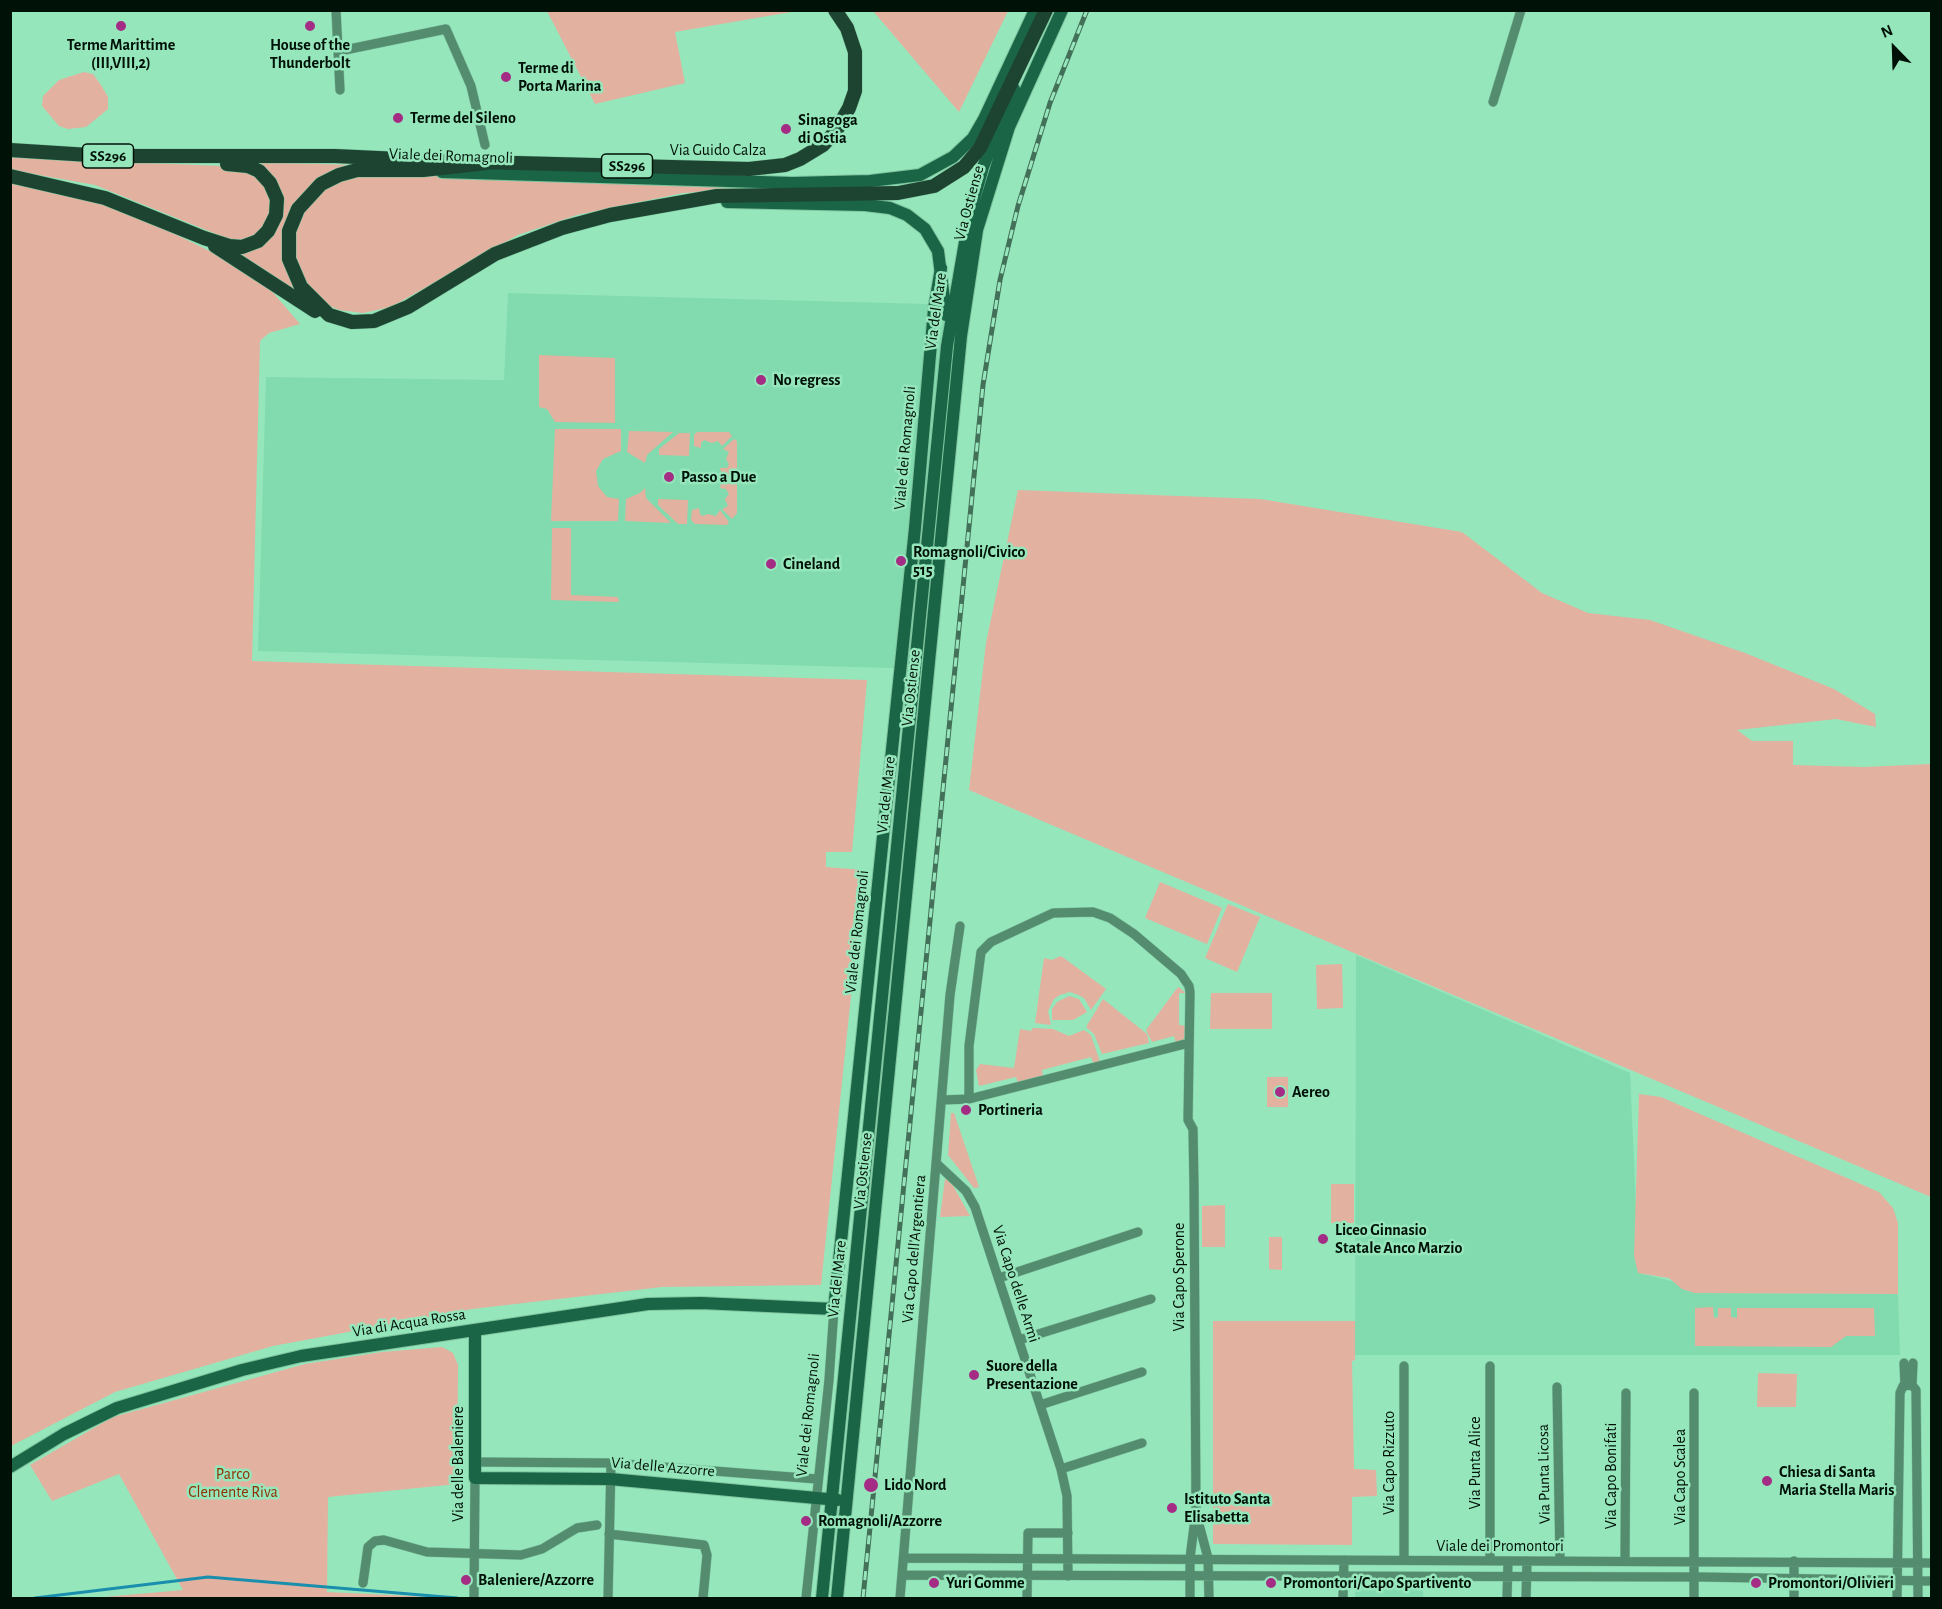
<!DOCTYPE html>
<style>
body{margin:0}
#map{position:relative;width:1942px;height:1609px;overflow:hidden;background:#96e6bc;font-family:"Alegreya Sans",sans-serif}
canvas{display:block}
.frame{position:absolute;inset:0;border:12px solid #001107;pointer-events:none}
.north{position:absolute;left:1864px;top:18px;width:60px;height:60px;-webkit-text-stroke:4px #96e6bc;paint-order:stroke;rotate:337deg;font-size:16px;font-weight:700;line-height:24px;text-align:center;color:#001107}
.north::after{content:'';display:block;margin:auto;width:21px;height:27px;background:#001107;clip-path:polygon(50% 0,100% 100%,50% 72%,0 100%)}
</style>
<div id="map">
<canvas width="1942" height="1609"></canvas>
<div class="frame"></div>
<div class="north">N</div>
</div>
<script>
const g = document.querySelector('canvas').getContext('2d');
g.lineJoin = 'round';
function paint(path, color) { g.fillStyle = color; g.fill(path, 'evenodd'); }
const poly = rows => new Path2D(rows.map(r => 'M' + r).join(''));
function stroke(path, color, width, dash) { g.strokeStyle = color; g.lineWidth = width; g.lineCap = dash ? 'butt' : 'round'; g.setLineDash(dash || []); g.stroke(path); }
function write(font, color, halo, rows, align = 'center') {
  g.font = font + ' "Alegreya Sans",sans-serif'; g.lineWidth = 5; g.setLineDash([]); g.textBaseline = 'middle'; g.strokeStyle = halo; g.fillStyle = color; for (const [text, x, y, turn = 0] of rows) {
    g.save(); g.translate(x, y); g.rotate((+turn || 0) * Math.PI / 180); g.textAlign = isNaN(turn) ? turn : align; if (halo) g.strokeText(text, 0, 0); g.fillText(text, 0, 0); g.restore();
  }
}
const built = poly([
 [508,293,966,305,929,669,258,651,266,377,504,380],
 [1356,955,1630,1073,1639,1273,1671,1281,1697,1293,1898,1294,1900,1355,1355,1355],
 [1355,1588,1423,1588,1423,1598,1355,1598]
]);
const green = poly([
 [547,11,797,11,675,32,685,83,595,104],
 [873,11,1008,11,959,112],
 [84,72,93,74,101,85,108,97,108,109,86,127,68,129,59,126,42,106,43,96,59,80],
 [10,157,245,167,263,176,274,209,260,235,236,242,95,185,11,170],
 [255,162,353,165,322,177,284,233,306,298,235,250,245,249,281,213],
 [363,173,508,179,809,186,683,193,577,215,518,235,391,307,363,313,339,310,326,304,303,281,294,252,294,231,309,201,339,178],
 [11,182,89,199,132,213,236,264,263,281,300,324,269,333,260,341,252,661,867,680,852,852,826,852,826,867,864,870,821,1285,662,1287,472,1309,273,1346,115,1392,11,1446],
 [539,355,615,358,615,423,555,422,547,409,539,407],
 [555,429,621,429,621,451,603,459,596,471,598,486,607,497,619,499,618,521,551,521],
 [629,431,673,432,647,455,645,463,627,452],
 [697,432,729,432,732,436,722,446,718,441,712,443,704,440,701,443,701,448,694,446,694,435],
 [679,433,690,433,689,456,659,455,659,449],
 [734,439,737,441,737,476,723,478,720,468,727,468,729,464,726,459,729,452,723,449],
 [722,480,737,483,737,513,732,519,722,509,728,506,725,499,729,494,726,489,720,488],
 [645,488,646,498,671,523,625,521,626,499,640,493],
 [1018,490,1260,499,1462,532,1542,593,1588,613,1650,620,1745,653,1834,689,1875,714,1876,727,1836,719,1737,730,1752,741,1793,741,1793,765,1864,767,1931,764,1931,1197,969,790,986,643],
 [658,499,688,500,687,524,678,524,658,505],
 [699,508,700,514,703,516,708,514,716,516,720,510,729,522,727,525,695,524,691,520,692,510],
 [552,528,571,528,571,595,618,597,619,602,551,600],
 [1160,882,1222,908,1207,944,1145,918],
 [1228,904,1260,917,1237,972,1205,958],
 [1061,956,1106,989,1091,1010,1084,998,1078,995,1070,992,1060,995,1054,999,1048,1011,1051,1025,1035,1023,1044,958,1052,960],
 [1342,964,1343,1008,1317,1009,1316,965],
 [1178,987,1186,993,1179,993,1179,1025,1187,1026,1183,1041,1176,1043,1174,1036,1152,1042,1146,1030],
 [1211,993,1272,993,1272,1029,1210,1029],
 [1069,996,1079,999,1087,1012,1073,1020,1052,1020,1052,1009,1057,1002],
 [1103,999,1147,1034,1149,1043,1102,1054,1094,1034,1086,1027],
 [1033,1028,1053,1029,1069,1036,1084,1030,1091,1035,1100,1062,1094,1064,1091,1057,1042,1070,1043,1077,1018,1083,1016,1077,979,1086,976,1070,980,1064,1014,1068,1020,1029,1031,1031],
 [1267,1077,1288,1077,1288,1107,1267,1107],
 [1639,1094,1661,1097,1879,1192,1893,1208,1898,1223,1898,1294,1695,1293,1682,1289,1669,1278,1638,1273,1634,1256],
 [951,1113,954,1113,979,1187,974,1188,948,1155],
 [945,1179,951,1182,970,1216,940,1217],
 [1331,1184,1354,1184,1354,1223,1331,1223],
 [1225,1205,1225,1247,1202,1247,1202,1206],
 [1269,1237,1282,1237,1282,1270,1269,1269],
 [1713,1307,1714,1318,1718,1317,1718,1308,1731,1308,1731,1317,1737,1318,1737,1308,1874,1308,1875,1336,1846,1336,1831,1347,1695,1346,1695,1308],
 [1213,1321,1355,1321,1355,1360,1352,1361,1354,1469,1376,1470,1377,1496,1352,1497,1352,1545,1213,1544],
 [442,1347,453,1353,458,1365,457,1484,328,1497,327,1592,451,1598,93,1598,183,1590,119,1474,52,1501,30,1465,113,1417,305,1364,382,1352],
 [1758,1373,1797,1374,1796,1407,1757,1407]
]);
const stream = poly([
 [35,1598,208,1577,457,1598]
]);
const street = poly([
 [336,10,340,90],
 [340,51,446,29,471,86,485,145],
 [1493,102,1521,10],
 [1189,1043,969,1099,969,1046,981,952,991,942,1053,913,1093,912,1110,918,1134,934,1181,974,1189,986,1190,992,1188,1120,1193,1129,1194,1185,1196,1511,1190,1558,1190,1598],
 [942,1100,969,1099],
 [936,1163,966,1191,975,1207,1061,1469,1067,1496,1068,1576],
 [999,1278,1138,1232],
 [1019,1340,1151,1299],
 [1904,1363,1905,1385],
 [1404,1366,1404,1560],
 [1490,1366,1490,1561],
 [1912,1385,1913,1363],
 [1557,1387,1560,1561],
 [1040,1405,1142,1372],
 [475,1462,611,1463,817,1479],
 [1061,1469,1142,1443],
 [1197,1517,1208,1558,1209,1598],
 [609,1534,704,1545,707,1555,703,1598],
 [905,1558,1932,1563],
 [1625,1560,1626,1393],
 [1794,1561,1794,1598],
 [903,1575,1702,1577,1932,1581],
 [363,1583,368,1547,375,1541,384,1540,427,1552,521,1555,542,1549,577,1528,597,1525],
 [474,1598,475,1478],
 [608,1598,611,1463],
 [806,1598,829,1380,834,1309],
 [900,1598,950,995,960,926],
 [1027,1598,1028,1533,1068,1533],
 [1343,1598,1344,1560],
 [1507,1598,1508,1562],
 [1526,1598,1527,1561],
 [1694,1598,1694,1393],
 [1897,1598,1900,1393,1903,1386,1912,1385,1916,1390,1918,1598]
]);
const secondary = poly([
 [442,172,792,183,870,181,920,175,953,157,973,138,984,119,1035,10],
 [727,202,865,205,890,208,907,215,925,229,938,251,946,315],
 [475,1330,475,1478,610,1479,838,1500],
 [10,1467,64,1434,117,1408,242,1370,301,1356,648,1304,701,1303,834,1309,915,528,934,309,941,268],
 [822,1598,947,346,970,213,983,167,1014,89],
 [837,1598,961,336,971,270,977,230,1009,127,1062,10]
]);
const primary = poly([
 [10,150,105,156,335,156,443,161],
 [477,162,749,169,785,165,800,159,823,145,836,131,849,108,855,91,855,52,847,28,835,10],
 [487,163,423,170,357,170,339,175,321,184,298,209,289,231,289,259,301,287,329,315,352,322,374,321,408,307,495,254,562,228,610,215,717,196,898,193,934,186,964,167,980,148,1046,10],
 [10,176,105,198,204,238,229,246,242,247,258,241,268,231,276,215,277,199,270,183,259,171,248,166,227,164],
 [215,246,315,311]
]);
const rail = poly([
 [863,1598,983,385,1000,280,1018,206,1050,103,1087,10]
]);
const markers = [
 [121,26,6,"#a42c84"],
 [310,26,6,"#a42c84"],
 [506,77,6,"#a42c84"],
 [398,118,6,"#a42c84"],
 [786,129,6,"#a42c84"],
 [761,380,6,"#a42c84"],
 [669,477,6,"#a42c84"],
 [901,561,6,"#a42c84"],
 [771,564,6,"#a42c84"],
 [1280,1092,6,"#a42c84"],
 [966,1110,6,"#a42c84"],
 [1323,1239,6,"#a42c84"],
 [974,1375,6,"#a42c84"],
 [1767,1481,6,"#a42c84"],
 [871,1485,8,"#a42c84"],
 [1172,1508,6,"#a42c84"],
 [806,1521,6,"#a42c84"],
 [466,1580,6,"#a42c84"],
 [934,1583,6,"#a42c84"],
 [1271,1583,6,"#a42c84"],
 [1756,1583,6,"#a42c84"]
];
const shields = [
 [108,156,51],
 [627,166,51]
];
const shieldNames = [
 ["SS296",108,156],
 ["SS296",627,166]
];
const poiNames = [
 ["Terme Marittime",121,45,"center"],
 ["(III,VIII,2)",121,63,"center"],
 ["House of the",310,45,"center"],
 ["Thunderbolt",310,63,"center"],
 ["Terme di",518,68],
 ["Porta Marina",518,86],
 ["Terme del Sileno",410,118],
 ["Sinagoga",798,120],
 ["di Ostia",798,138],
 ["No regress",773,380],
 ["Passo a Due",681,477],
 ["Romagnoli/Civico",913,552],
 ["515",913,570],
 ["Cineland",783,564],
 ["Aereo",1292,1092],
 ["Portineria",978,1110],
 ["Liceo Ginnasio",1335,1230],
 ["Statale Anco Marzio",1335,1248],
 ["Suore della",986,1366],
 ["Presentazione",986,1384],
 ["Chiesa di Santa",1779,1472],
 ["Maria Stella Maris",1779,1490],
 ["Lido Nord",884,1485],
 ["Istituto Santa",1184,1499],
 ["Elisabetta",1184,1517],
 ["Romagnoli/Azzorre",818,1521],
 ["Baleniere/Azzorre",478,1580],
 ["Yuri Gomme",946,1583],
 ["Promontori/Capo Spartivento",1283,1583],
 ["Promontori/Olivieri",1768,1583]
];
const streetNames = [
 ["Via Guido Calza",718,150],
 ["Viale dei Romagnoli",451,156,2],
 ["Via Ostiense",969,203,-75],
 ["Via del Mare",936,311,-82],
 ["Viale dei Romagnoli",905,448,-85],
 ["Via Ostiense",911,688,-84],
 ["Via del Mare",886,795,-84],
 ["Viale dei Romagnoli",857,932,-84],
 ["Via Ostiense",863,1171,-84],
 ["Via Capo dell'Argentiera",914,1249,-85],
 ["Via Capo Sperone",1179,1277,-90],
 ["Via del Mare",837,1279,-84],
 ["Via Capo delle Armi",1016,1284,72],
 ["Via di Acqua Rossa",409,1323,-9],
 ["Viale dei Romagnoli",808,1415,-84],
 ["Via Capo Rizzuto",1389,1463,-90],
 ["Via Punta Alice",1475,1463,-90],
 ["Via delle Baleniere",458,1464,-90],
 ["Via delle Azzorre",663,1467,5],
 ["Via Punta Licosa",1544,1474,-91],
 ["Via Capo Bonifati",1611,1476,-90],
 ["Via Capo Scalea",1680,1477,-90],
 ["Viale dei Promontori",1500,1546]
];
const parkNames = [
 ["Parco",233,1474],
 ["Clemente Riva",233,1492]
];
paint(built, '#81dbae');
paint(green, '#e3b19f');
stroke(stream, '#198fad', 3);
stroke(street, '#7ec49f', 10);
stroke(secondary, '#7ec49f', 14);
stroke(primary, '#7ec49f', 15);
stroke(street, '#548c6f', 9);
stroke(secondary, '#1a6545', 12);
stroke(primary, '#1d4431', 14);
stroke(rail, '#437058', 5);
stroke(rail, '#96e6bc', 3, [9]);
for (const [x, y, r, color] of markers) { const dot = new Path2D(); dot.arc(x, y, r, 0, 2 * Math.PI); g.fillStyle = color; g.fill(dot); stroke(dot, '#96e6bc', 2); }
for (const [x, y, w] of shields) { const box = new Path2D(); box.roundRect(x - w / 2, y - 12, w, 24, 4.5); g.fillStyle = '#96e6bc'; g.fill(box); stroke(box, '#001107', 1.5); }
write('bold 15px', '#001107', null, shieldNames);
write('bold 16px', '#001107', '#96e6bc', poiNames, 'left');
write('16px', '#001107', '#96e6bc', streetNames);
write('16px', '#8e3103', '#96e6bc', parkNames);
</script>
